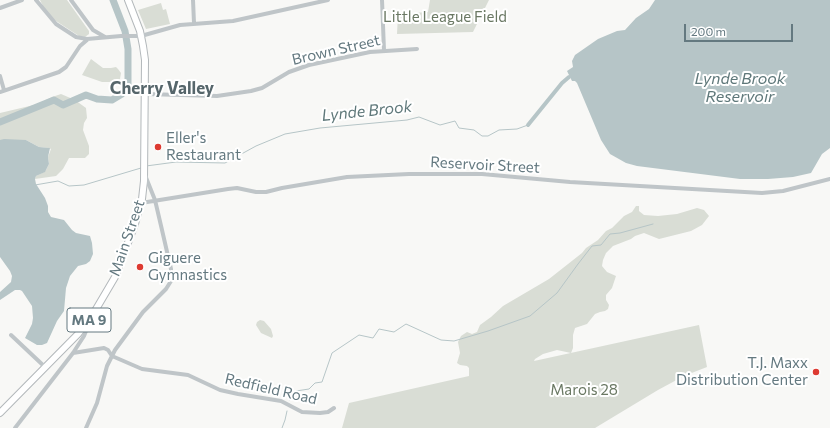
<!DOCTYPE html>
<style>
body{margin:0}
#map{position:relative;width:830px;height:428px;overflow:hidden;background:#f8f8f6;font-family:Commissioner,sans-serif}
canvas{display:block}
.scale{position:absolute;left:684px;top:24px;width:109px;height:18px;box-sizing:border-box;border:2px solid #647980;border-top:0;padding-left:5px;font-size:12px;line-height:14px;white-space:nowrap;color:#647980;-webkit-text-stroke:3px #fff;paint-order:stroke}
</style>
<div id="map">
<canvas width="830" height="428"></canvas>
<div class="scale">200 m</div>
</div>
<script>
const g = document.querySelector('canvas').getContext('2d');
g.lineJoin = 'round';
function paint(path, color) { g.fillStyle = color; g.fill(path, 'evenodd'); }
const poly = rows => new Path2D(rows.map(r => 'M' + r).join(''));
function stroke(path, color, width, dash) { g.strokeStyle = color; g.lineWidth = width; g.lineCap = dash ? 'butt' : 'round'; g.setLineDash(dash || []); g.stroke(path); }
function write(font, color, halo, rows, align = 'center') {
  g.font = font + ' Commissioner,sans-serif'; g.lineWidth = 4; g.setLineDash([]); g.textBaseline = 'middle'; g.strokeStyle = halo; g.fillStyle = color; for (const [text, x, y, turn = 0] of rows) {
    g.save(); g.translate(x, y); g.rotate((+turn || 0) * Math.PI / 180); g.textAlign = isNaN(turn) ? turn : align; if (halo) g.strokeText(text, 0, 0); g.fillText(text, 0, 0); g.restore();
  }
}
const green = poly([
 [40,0,67,0,89,31,89,34,85,37,79,36,53,19,45,10],
 [430,0,489,0,473,32,397,34,398,14,428,12],
 [161,3,163,10,166,9,170,24,146,29,138,10],
 [91,59,103,68,111,68,116,67,118,69,121,73,120,79,118,81,109,82,102,82,82,75],
 [61,94,75,100,86,108,87,118,84,123,83,130,89,146,89,154,85,158,69,158,63,169,56,176,35,179,36,176,44,172,46,170,49,164,48,157,51,149,49,148,39,147,26,140,0,140,0,113,38,104,52,97],
 [636,206,639,206,639,211,644,215,658,216,677,214,697,208,704,210,709,216,702,225,691,231,659,239,644,233,635,236,631,239,613,246,606,253,603,260,602,266,607,272,616,276,612,288,606,295,606,300,609,305,608,309,605,311,600,312,595,314,587,324,575,328,573,335,573,348,571,353,557,350,543,354,535,359,534,361,699,325,707,367,684,376,658,390,595,428,342,428,349,403,469,376,469,368,467,366,460,365,457,363,460,353,458,342,461,336,467,332,472,334,477,332,480,325,491,317,503,306,549,279,582,253,586,248,598,240,606,231,612,228,624,216,632,212],
 [260,320,264,321,271,329,273,336,272,338,261,333,256,325,257,322]
]);
const water = poly([
 [655,0,830,0,830,148,822,154,811,173,793,177,768,179,740,179,637,166,626,163,610,154,601,140,577,83,575,81,572,81,567,71,573,67,572,61,575,55,598,39,617,31,625,30,636,18,649,9],
 [4,139,26,140,39,147,50,148,48,157,49,164,45,172,36,176,35,179,36,184,45,198,48,206,48,212,51,217,64,220,72,230,76,233,90,236,92,243,93,254,90,261,86,264,78,266,70,276,66,288,64,311,57,321,47,343,42,345,37,345,25,338,32,324,33,318,32,306,22,291,20,290,15,290,0,300,0,292,11,282,12,276,10,271,0,257,0,140]
]);
const stream = poly([
 [146,166,176,162,225,163,256,146,285,134,320,128,407,120,419,117,440,125,455,121,459,128,474,130,482,136,488,136,499,130,517,129,528,125],
 [35,185,58,181,69,186,84,185,141,168],
 [290,400,296,391,309,389,315,383,322,382,332,353,359,335,373,338,379,329,394,332,406,324,441,340,454,341,488,331,530,316,557,293,578,264,592,246,601,245,610,234,620,233,653,224],
 [282,428,285,420,287,411]
]);
const canal = poly([
 [528,125,562,83,569,77]
]);
const river = poly([
 [0,122,54,100,63,105,86,95,97,99,112,100,122,94,128,86,128,49,125,31,113,0]
]);
const minor = poly([
 [36,0,56,24,76,37,87,39,121,36,141,36,180,25,233,21,328,0],
 [71,0,93,30,105,37],
 [193,0,194,23],
 [382,0,384,50],
 [0,8,22,0],
 [0,76,4,90],
 [0,92,59,72,66,67,80,46,87,40],
 [145,94,217,96,251,91,262,88,289,72,309,65,370,52,417,49],
 [141,203,228,189,237,188,256,192,266,192,282,188,347,177,409,174,482,174,570,182,762,193,783,191,830,179],
 [11,335,45,367],
 [73,353,104,348,108,350,112,356,142,369,188,375,220,390,238,394,281,401,302,412,320,413,328,412,334,408],
 [15,428,73,353,84,336,90,321],
 [86,428,97,403,107,366,115,350,143,312,166,289,171,281,171,269,162,230,155,200,145,175]
]);
const trunk = poly([
 [0,413,78,334,92,316,115,277,135,224,142,199,144,181,145,60,143,46,140,31,128,0]
]);
const markers = [
 [158,147,4,"#dd3a31"],
 [140,267,4,"#dd3a31"],
 [816,372,4,"#dd3a31"]
];
const shields = [
 [89,320,44]
];
const shieldNames = [
 ["MA 9",89,320]
];
const parkNames = [
 ["Little League Field",445,17],
 ["Marois 28",584,390]
];
const streetNames = [
 ["Brown Street",336,50,-13],
 ["Reservoir Street",485,165,3],
 ["Main Street",127,238,-71],
 ["Redfield Road",271,389,13]
];
const poiNames = [
 ["Eller's",166,138],
 ["Restaurant",166,155],
 ["Giguere",148,258],
 ["Gymnastics",148,275],
 ["T.J. Maxx",808,363,"right"],
 ["Distribution Center",808,380,"right"]
];
const waterNames = [
 ["Lynde Brook",740,79],
 ["Reservoir",740,97],
 ["Lynde Brook",367,111,-6]
];
const quarterNames = [
 ["Cherry Valley",162,88]
];
paint(green, '#d9ddd5');
paint(water, '#b6c5c7');
stroke(stream, '#b6c5c7', 1);
stroke(canal, '#b6c5c7', 4);
stroke(river, '#b6c5c7', 7);
stroke(trunk, '#b3b8bb', 8);
stroke(minor, '#bfc5c8', 4);
stroke(trunk, '#fff', 6);
for (const [x, y, r, color] of markers) { const dot = new Path2D(); dot.arc(x, y, r, 0, 2 * Math.PI); g.fillStyle = color; g.fill(dot); stroke(dot, '#fff', 1.5); }
for (const [x, y, w] of shields) { const box = new Path2D(); box.roundRect(x - w / 2, y - 12, w, 24, 3); g.fillStyle = '#fff'; g.fill(box); stroke(box, '#647980', 1); }
write('bold 14px', '#647980', null, shieldNames);
write('15px', '#6a7863', '#fff', parkNames);
write('15px', '#647980', '#fff', streetNames);
write('15px', '#647980', '#fff', poiNames, 'left');
write('italic 16px', '#5f787a', '#fff', waterNames);
write('bold 17px', '#56666b', '#fff', quarterNames);
</script>
